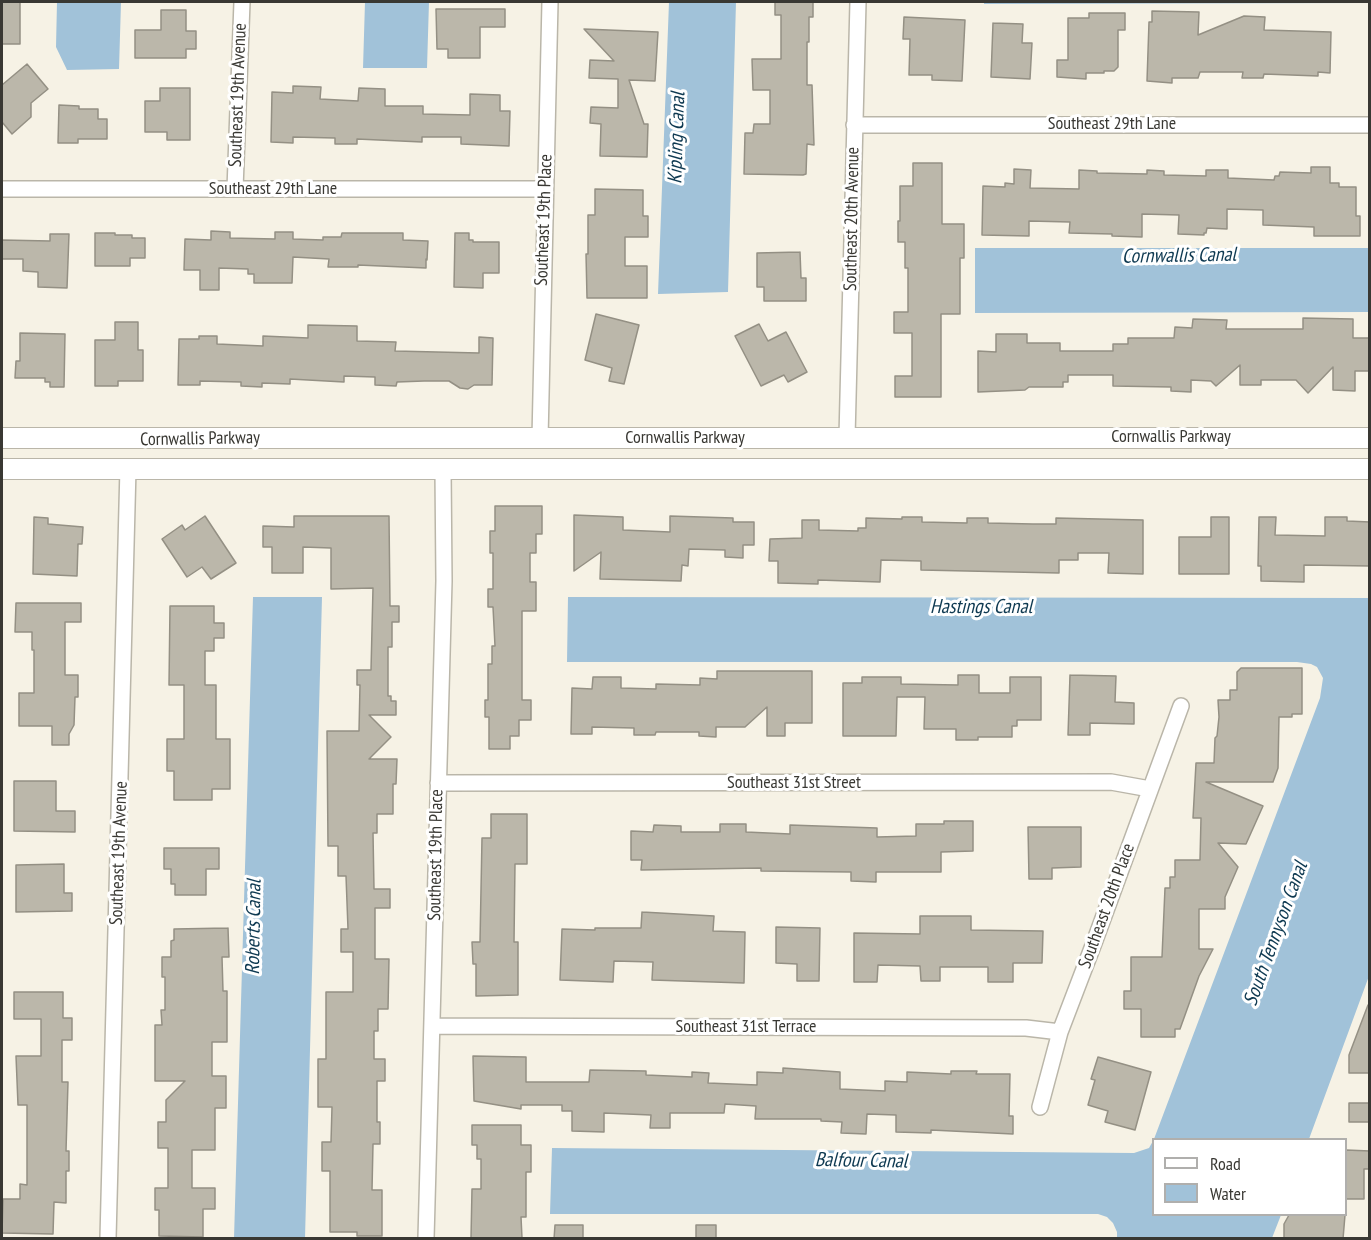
<!DOCTYPE html>
<style>
body{margin:0}
#map{position:relative;width:1371px;height:1240px;overflow:hidden;background:#f6f2e5;font-family:"PT Sans Narrow",sans-serif}
canvas{display:block}
.frame{position:absolute;inset:0;border:3px solid #393833;pointer-events:none}
.legend{position:absolute;left:1152px;top:1138px;width:195px;height:78px;box-sizing:border-box;background:#fff;border:2px solid #b0afad;margin:0;padding:8px 10px;list-style:none;font-size:18px;color:#393833}
.legend li{display:flex;align-items:center;gap:12px;height:30px}
.legend b{width:30px;border:2px solid #b0afad}
</style>
<div id="map">
<canvas width="1371" height="1240"></canvas>
<div class="frame"></div>
<ul class="legend">
<li><b style="height:8px;background:#fff"></b>Road</li>
<li><b style="height:16px;background:#a1c2d9"></b>Water</li>
</ul>
</div>
<script>
const g = document.querySelector('canvas').getContext('2d');
g.lineJoin = 'round';
function paint(path, color) { g.fillStyle = color; g.fill(path, 'evenodd'); }
const poly = rows => new Path2D(rows.map(r => 'M' + r).join(''));
function stroke(path, color, width, dash) { g.strokeStyle = color; g.lineWidth = width; g.lineCap = dash ? 'butt' : 'round'; g.setLineDash(dash || []); g.stroke(path); }
function write(font, color, halo, rows, align = 'center') {
  g.font = font + ' "PT Sans Narrow",sans-serif'; g.lineWidth = 6; g.setLineDash([]); g.textBaseline = 'middle'; g.strokeStyle = halo; g.fillStyle = color; for (const [text, x, y, turn = 0] of rows) {
    g.save(); g.translate(x, y); g.rotate((+turn || 0) * Math.PI / 180); g.textAlign = isNaN(turn) ? turn : align; if (halo) g.strokeText(text, 0, 0); g.fillText(text, 0, 0); g.restore();
  }
}
const water = poly([
 [57,2,121,2,119,69,67,70,56,47],
 [365,2,429,2,427,68,363,68],
 [669,2,736,2,728,292,658,294],
 [984,2,1369,2,1370,3,984,4],
 [975,248,1369,248,1369,312,975,313],
 [253,597,322,597,305,1238,234,1238],
 [568,597,1369,598,1369,976,1309,1139,1154,1139,1320,698,1323,678,1317,667,1311,664,1297,662,567,662],
 [1153,1141,1154,1214,1281,1215,1272,1238,1117,1238,1117,1232,1113,1223,1107,1217,1098,1214,550,1214,552,1148,1134,1153,1149,1148]
]);
const building = poly([
 [2,2,20,2,20,44,2,44,2,2],
 [775,2,813,2,813,17,809,17,809,42,807,42,807,85,812,85,814,145,807,144,806,174,803,175,744,174,745,133,753,133,754,124,770,124,770,90,753,90,752,59,781,59,781,15,775,15,775,2],
 [436,9,505,9,505,27,480,27,480,58,448,58,448,49,437,49,436,9],
 [161,10,186,10,186,31,196,31,196,49,186,49,186,58,135,58,135,30,161,30,161,10],
 [1152,11,1199,12,1198,35,1244,16,1265,17,1264,30,1331,32,1330,73,1318,72,1318,76,1264,74,1263,78,1242,78,1243,72,1200,72,1198,78,1172,78,1172,83,1147,81,1149,22,1152,22,1152,11],
 [1089,13,1125,13,1125,30,1118,30,1118,67,1114,71,1104,71,1104,73,1086,73,1086,79,1057,77,1057,60,1068,60,1068,18,1089,18,1089,13],
 [904,17,965,20,962,81,932,80,932,75,909,75,910,39,903,39,904,17],
 [993,23,1023,24,1022,43,1032,43,1030,79,991,77,993,23],
 [584,29,658,32,655,81,629,80,644,124,648,124,647,157,600,156,601,124,590,123,591,107,618,108,618,79,589,78,590,60,614,61,584,29],
 [27,64,48,89,31,103,31,117,12,134,2,122,2,85,27,64],
 [293,86,321,87,320,99,358,101,359,88,385,89,385,106,423,106,423,114,470,115,470,94,500,95,500,111,510,111,509,146,461,144,461,137,422,137,422,142,357,139,357,144,335,144,335,138,293,137,293,143,271,142,272,92,293,93,293,86],
 [160,88,190,88,190,140,167,140,167,132,145,132,145,101,160,101,160,88],
 [59,105,79,106,79,109,98,109,98,119,107,119,107,139,78,139,78,143,58,143,59,105],
 [913,163,942,163,942,224,964,224,964,258,960,258,960,314,941,314,941,397,895,397,895,376,912,376,912,333,894,333,894,312,908,312,908,268,905,268,905,242,898,242,898,221,900,221,900,186,913,186,913,163],
 [1311,167,1330,167,1330,183,1339,183,1339,187,1356,187,1356,216,1360,216,1360,236,1314,236,1314,227,1263,225,1263,210,1227,209,1227,229,1207,228,1206,233,1204,233,1204,235,1178,234,1179,215,1142,214,1142,237,1112,236,1112,234,1069,233,1070,222,1029,221,1029,236,982,235,983,186,1005,187,1005,183,1014,184,1014,169,1031,170,1030,188,1079,189,1079,170,1097,171,1097,173,1147,174,1147,170,1164,171,1164,175,1206,176,1206,170,1228,170,1228,178,1274,180,1275,176,1279,176,1280,172,1311,173,1311,167],
 [595,189,643,190,643,216,648,216,648,237,625,237,625,266,647,266,647,298,587,298,586,254,588,254,588,215,595,215,595,189],
 [211,231,230,232,230,238,275,239,275,232,293,232,293,239,323,240,323,237,341,237,342,233,403,233,403,240,428,241,427,260,426,259,426,268,358,265,358,267,328,267,329,259,293,257,292,283,254,283,254,274,248,274,248,269,219,268,219,290,200,290,200,270,184,270,185,239,211,240,211,231],
 [95,233,115,233,115,235,132,235,132,238,145,238,145,258,130,258,130,266,95,266,95,233],
 [455,233,469,233,469,240,473,240,473,242,499,242,499,273,483,273,483,288,454,287,455,233],
 [50,234,69,234,67,288,38,287,38,272,23,271,23,259,2,259,2,240,50,241,50,234],
 [800,252,801,278,806,278,806,301,764,301,764,287,757,287,757,253,800,252],
 [596,314,639,325,624,384,609,381,612,368,585,360,596,314],
 [1303,318,1353,319,1353,338,1370,338,1370,371,1355,371,1355,391,1333,390,1333,367,1308,393,1296,380,1261,380,1261,385,1240,385,1240,365,1216,386,1211,381,1191,380,1191,392,1171,391,1171,387,1113,386,1113,375,1068,375,1068,382,1063,382,1063,387,1029,387,1025,390,978,392,978,351,996,352,996,334,1027,334,1027,343,1060,343,1060,351,1113,351,1113,344,1128,344,1128,338,1174,338,1175,327,1192,328,1193,319,1227,320,1226,329,1303,329,1303,318],
 [115,322,138,322,138,350,143,350,143,381,118,381,118,386,95,386,95,340,115,340,115,322],
 [759,324,768,341,786,332,807,372,788,382,784,375,761,386,735,336,759,324],
 [308,325,357,326,357,341,396,342,395,351,479,353,479,337,493,338,492,385,474,385,468,389,460,388,449,381,424,381,397,382,396,386,375,385,375,377,344,376,344,382,290,379,290,384,262,383,262,387,241,386,241,382,200,381,200,385,178,385,179,339,199,339,199,336,217,336,217,344,263,346,263,336,308,338,308,325],
 [20,333,65,334,64,387,50,387,50,382,45,382,45,378,15,378,16,361,20,361,20,333],
 [495,506,542,506,542,534,536,534,536,553,530,553,530,582,536,582,536,611,522,611,522,700,531,700,531,720,519,720,519,736,510,736,510,749,489,749,489,717,485,717,485,700,488,700,488,664,492,664,492,646,495,646,493,607,488,607,488,589,493,589,493,553,490,553,490,531,495,531,495,506],
 [574,515,623,517,623,530,670,532,670,516,733,518,733,522,754,522,754,545,743,545,743,558,725,557,725,550,689,549,688,566,682,565,681,581,600,579,601,552,574,571,574,515],
 [205,516,236,563,211,579,202,567,187,577,162,539,182,525,185,530,205,516],
 [294,516,389,516,390,606,399,606,399,622,392,622,392,647,388,647,388,696,391,696,391,701,396,701,396,715,369,715,391,737,369,759,397,759,396,784,393,784,393,814,377,814,377,833,373,833,374,889,390,889,390,908,375,908,375,959,389,959,388,1009,378,1009,378,1031,374,1031,374,1059,385,1059,385,1081,377,1081,377,1122,380,1122,380,1144,373,1144,372,1190,382,1190,382,1236,357,1236,357,1232,330,1232,330,1171,322,1171,322,1142,331,1142,332,1107,318,1107,318,1059,326,1059,326,992,353,992,353,952,341,952,341,929,348,929,346,876,338,876,338,846,328,846,327,731,359,731,360,685,357,685,357,670,371,670,373,588,331,589,331,548,303,547,303,573,272,573,272,547,263,547,263,526,294,527,294,516],
 [34,517,48,518,48,524,83,527,82,544,78,544,77,576,33,574,34,517],
 [902,517,922,517,922,522,967,523,967,518,988,518,988,523,1033,524,1056,524,1056,518,1143,520,1143,574,1108,573,1109,553,1078,553,1078,560,1059,560,1059,573,921,570,921,561,881,560,880,582,818,580,818,584,778,583,778,561,769,561,770,539,802,538,802,520,819,520,819,530,858,531,858,528,866,528,866,518,902,519,902,517],
 [1211,517,1229,517,1229,574,1179,574,1179,537,1211,537,1211,517],
 [1259,517,1276,517,1275,535,1325,536,1325,517,1347,517,1347,521,1370,522,1370,566,1304,565,1304,582,1261,581,1261,566,1258,566,1259,517],
 [16,603,81,603,81,622,65,622,65,675,78,675,78,697,75,697,74,725,69,734,69,745,52,745,52,726,19,726,19,693,34,693,34,650,32,650,32,632,15,632,16,603],
 [170,606,214,606,214,623,224,623,224,638,214,638,214,651,205,651,205,685,216,685,216,739,230,739,230,789,212,789,212,800,174,800,174,771,167,771,167,739,184,739,184,685,169,685,170,606],
 [1241,668,1302,668,1302,714,1292,714,1292,717,1279,717,1278,768,1273,782,1206,782,1263,806,1246,844,1218,843,1238,867,1225,897,1225,909,1199,909,1199,949,1213,949,1199,976,1180,1029,1175,1029,1175,1037,1141,1037,1141,1009,1124,1009,1124,991,1131,991,1131,957,1162,957,1165,888,1170,888,1170,877,1175,877,1175,860,1200,860,1201,818,1193,818,1196,763,1214,763,1215,738,1217,736,1219,717,1218,700,1230,700,1230,690,1237,690,1237,672,1241,668],
 [717,671,812,671,812,723,785,723,785,736,767,736,767,707,745,727,716,727,716,737,699,736,699,732,656,732,655,735,634,735,634,728,592,727,592,734,571,734,572,688,592,689,593,677,621,677,621,688,656,689,656,684,700,685,700,678,717,679,717,671],
 [958,675,979,675,979,693,1010,693,1010,677,1041,677,1041,720,1017,720,1017,726,1012,726,1012,737,978,737,978,740,956,740,956,729,924,729,925,697,897,697,896,736,843,736,843,683,862,683,862,677,901,677,901,684,958,685,958,675],
 [1070,675,1116,676,1115,702,1134,703,1134,724,1090,723,1090,735,1068,735,1070,675],
 [14,781,56,781,56,811,75,811,75,832,14,831,14,781],
 [491,814,527,814,527,864,515,864,514,942,518,942,518,995,476,996,476,964,473,964,472,942,480,942,482,838,491,838,491,814],
 [944,821,973,821,973,851,941,852,941,872,876,872,876,882,851,881,851,872,761,871,761,868,641,870,642,860,631,860,631,831,653,832,654,825,681,826,681,832,720,832,720,824,746,824,746,832,790,834,790,825,877,828,877,837,916,836,916,824,944,824,944,821],
 [1028,827,1081,827,1081,867,1052,868,1052,879,1029,879,1028,827],
 [164,848,219,848,219,869,206,869,206,895,175,895,175,884,171,884,171,869,164,869,164,848],
 [64,864,64,893,72,893,72,911,16,912,16,865,64,864],
 [642,912,714,916,713,931,745,932,744,983,652,980,653,962,614,961,613,982,560,980,562,929,595,930,595,928,641,928,642,912],
 [920,916,971,916,971,930,1043,931,1042,963,1013,963,1013,982,988,982,988,967,940,967,940,981,921,981,920,966,878,965,877,982,854,982,854,933,920,934,920,916],
 [776,927,820,928,819,981,797,981,797,964,776,963,776,927],
 [228,928,229,957,222,957,223,991,227,991,227,1042,212,1042,212,1076,226,1076,226,1108,215,1108,215,1150,192,1150,192,1188,215,1188,215,1209,203,1209,203,1237,159,1236,159,1210,155,1210,155,1188,168,1188,168,1148,158,1148,158,1122,166,1122,166,1100,185,1081,155,1081,155,1025,162,1025,161,1010,165,1010,165,977,162,977,162,957,171,957,171,941,174,940,174,929,228,928],
 [14,992,63,992,63,1018,72,1018,72,1040,62,1040,62,1082,68,1082,66,1151,69,1151,69,1171,66,1171,66,1203,54,1202,53,1234,2,1233,3,1199,20,1199,20,1184,27,1185,27,1105,18,1105,16,1056,41,1056,41,1019,14,1019,14,992],
 [1368,1005,1370,1005,1370,1073,1349,1073,1349,1055,1368,1005],
 [473,1056,526,1057,526,1082,589,1082,590,1070,646,1071,646,1075,692,1077,692,1072,709,1073,708,1083,757,1085,757,1072,783,1073,783,1068,840,1072,840,1089,885,1091,885,1081,907,1082,907,1072,951,1074,951,1071,977,1071,976,1074,1010,1074,1009,1116,1013,1116,1013,1134,931,1130,931,1133,896,1132,896,1115,867,1114,866,1134,841,1133,842,1122,821,1121,821,1119,755,1119,756,1106,725,1104,724,1113,670,1113,670,1128,650,1128,651,1115,604,1113,604,1132,572,1131,572,1111,562,1111,562,1105,521,1105,521,1109,474,1101,473,1056],
 [1098,1057,1151,1072,1135,1130,1105,1122,1108,1111,1088,1105,1095,1080,1091,1079,1098,1057],
 [1349,1103,1370,1103,1370,1122,1349,1122,1349,1103],
 [472,1125,521,1125,521,1145,531,1145,531,1172,526,1172,526,1217,521,1217,522,1238,471,1238,472,1189,481,1189,481,1159,477,1159,477,1145,472,1145,472,1125],
 [1346,1150,1370,1151,1370,1169,1364,1169,1364,1199,1346,1199,1346,1150],
 [1289,1215,1345,1215,1343,1239,1284,1239,1284,1224,1289,1215],
 [555,1225,583,1225,583,1239,554,1239,555,1225],
 [696,1225,716,1225,716,1239,696,1239,696,1225]
]);
const minor = poly([
 [854,125,1370,125],
 [2,189,545,189],
 [235,189,242,2],
 [847,437,858,2],
 [540,438,550,2],
 [438,783,1111,782,1150,789],
 [432,1026,1026,1028,1060,1032],
 [1040,1107,1060,1032,1094,943,1181,706],
 [108,1238,128,468],
 [426,1238,444,581,443,470]
]);
const tertiary = poly([
 [2,438,1370,438],
 [2,469,1370,469]
]);
const streetNames = [
 ["Southeast 19th Avenue",238,95,-88],
 ["Southeast 29th Lane",1112,124],
 ["Southeast 29th Lane",273,189],
 ["Southeast 20th Avenue",852,219,-89],
 ["Southeast 19th Place",544,220,-88],
 ["Cornwallis Parkway",1171,437],
 ["Cornwallis Parkway",685,438],
 ["Cornwallis Parkway",200,439,-1],
 ["Southeast 31st Street",794,783],
 ["Southeast 19th Avenue",119,853,-88],
 ["Southeast 19th Place",436,855,-89],
 ["Southeast 20th Place",1107,906,-70],
 ["Southeast 31st Terrace",746,1027]
];
const waterNames = [
 ["Kipling Canal",677,138,-88],
 ["Cornwallis Canal",1179,256,-1],
 ["Hastings Canal",981,607],
 ["Roberts Canal",254,927,-89],
 ["South Tennyson Canal",1276,934,-70],
 ["Balfour Canal",861,1161,1]
];
paint(water, '#a1c2d9');
paint(building, '#bbb7aa');
stroke(building, '#949084', 1.5);
stroke(minor, '#bab6a9', 18);
stroke(tertiary, '#bab6a9', 22);
stroke(minor, '#fff', 15);
stroke(tertiary, '#fff', 20);
write('18px', '#393833', '#fff', streetNames);
write('italic 20px', '#0e3951', '#fff', waterNames);
</script>
